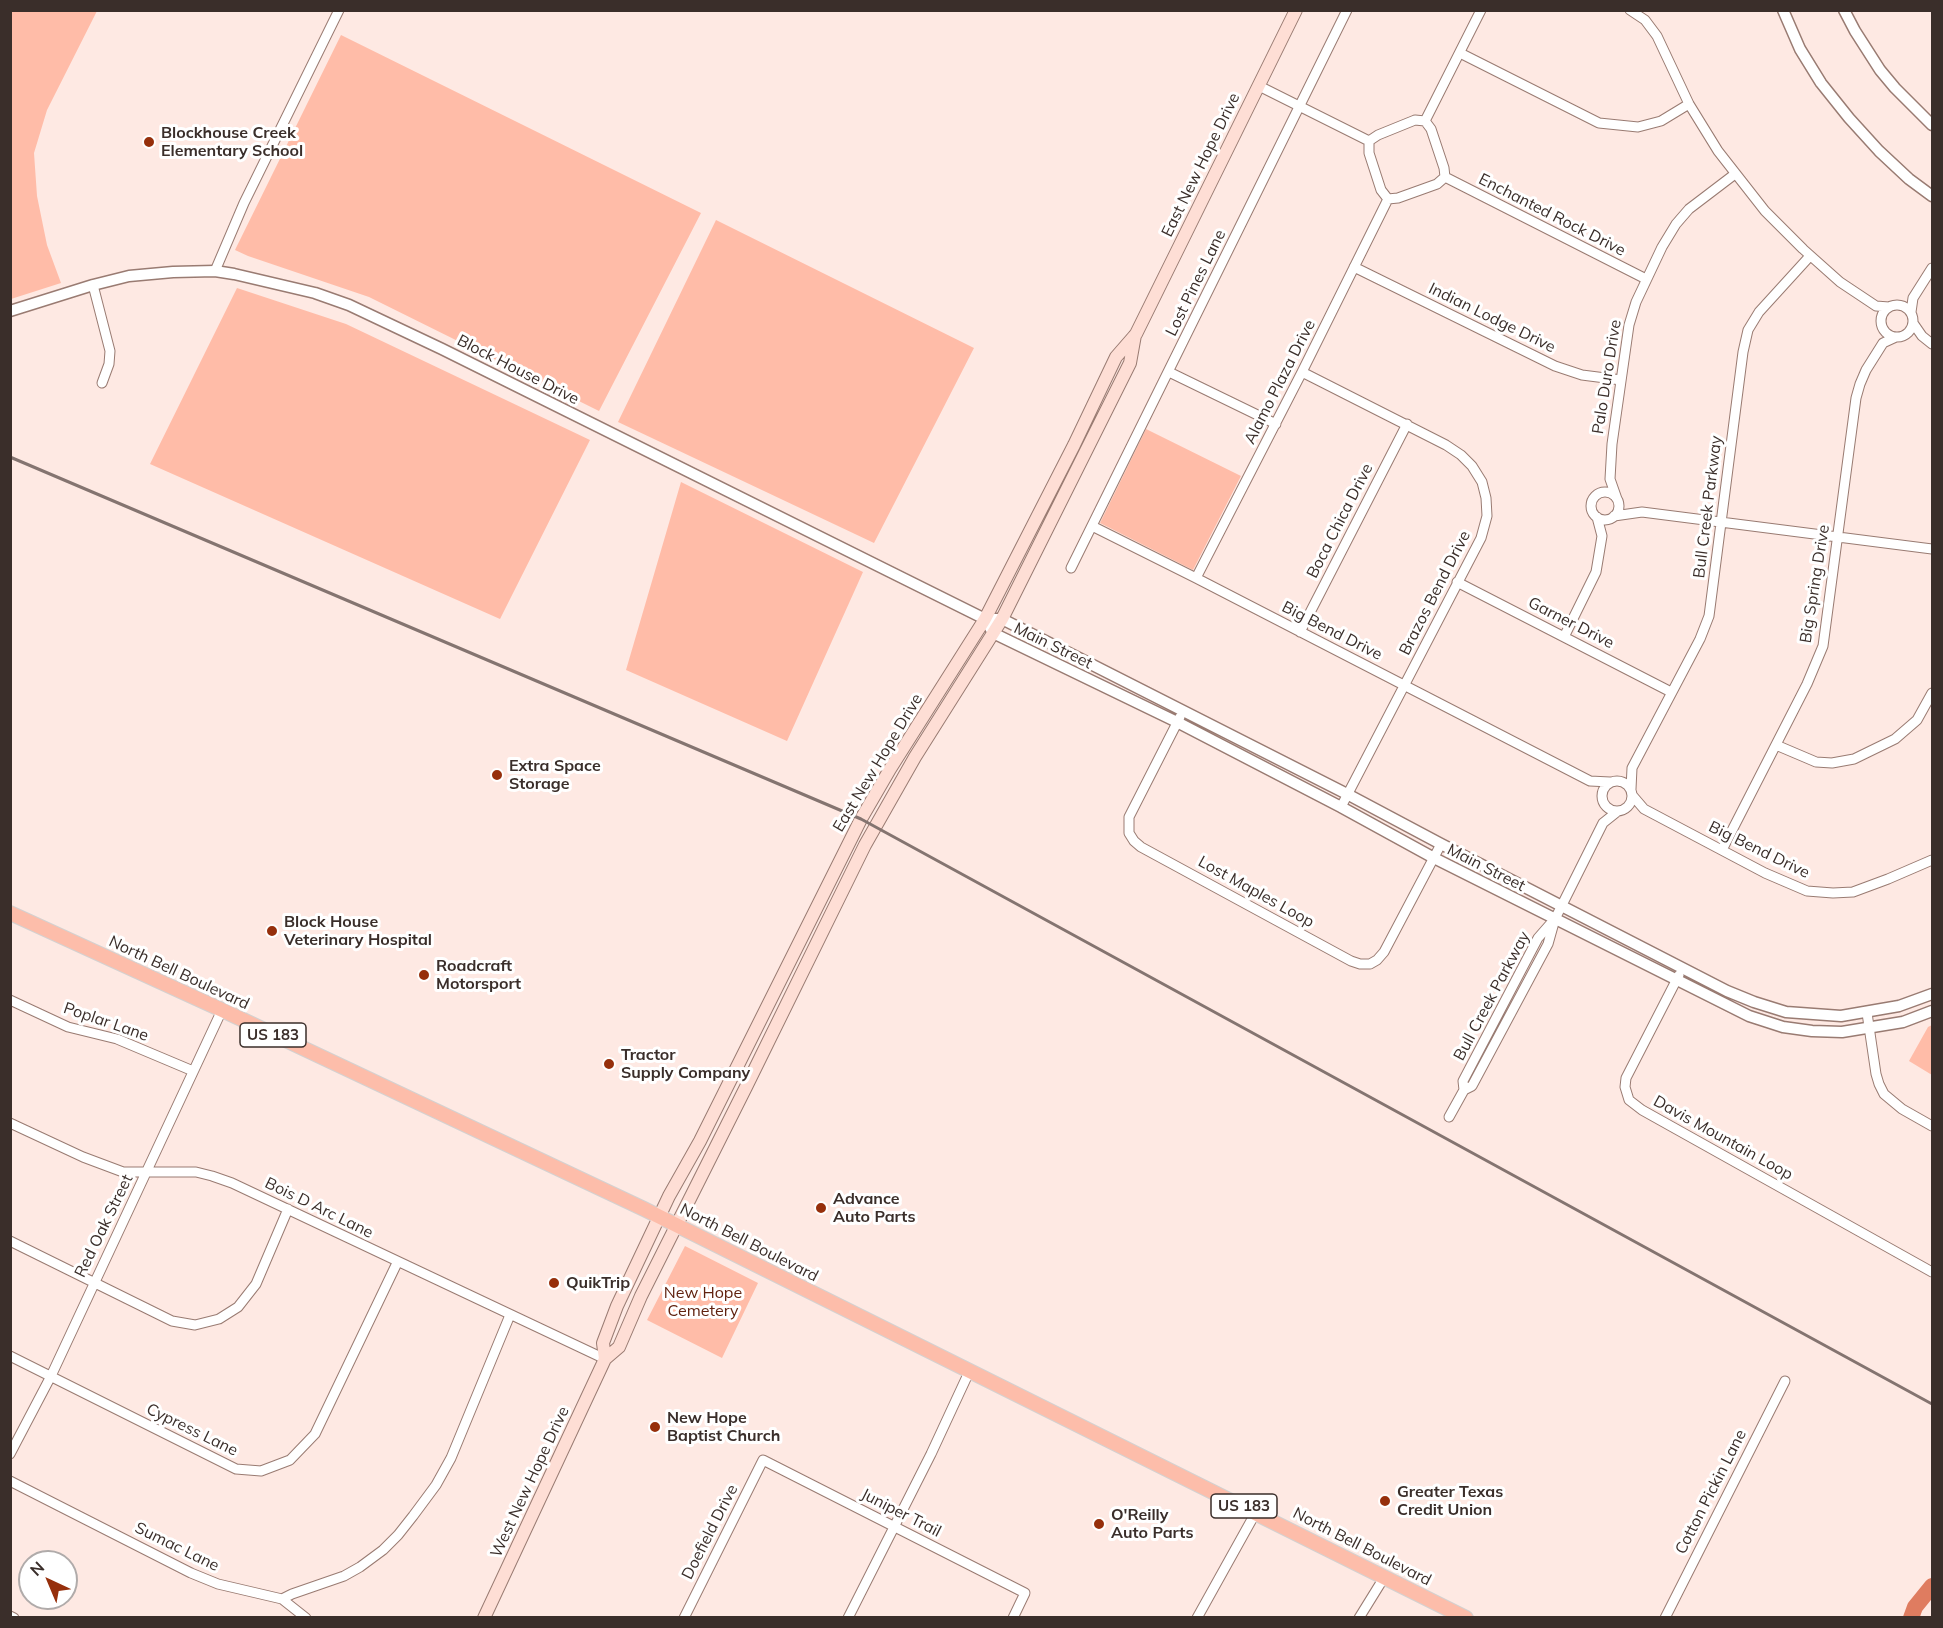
<!DOCTYPE html>
<style>
body{margin:0}
#map{position:relative;width:1943px;height:1628px;overflow:hidden;background:#fee9e3;font-family:Mulish,sans-serif}
canvas{display:block}
.frame{position:absolute;inset:0;border:12px solid #3a2e2a;pointer-events:none}
.north{position:absolute;left:18px;top:1550px;width:60px;height:60px;box-sizing:border-box;background:#fff;border:2px solid #b0abaa;border-radius:50%;rotate:316deg;font-size:16px;font-weight:700;line-height:24px;text-align:center;color:#3a2e2a}
.north::after{content:'';display:block;margin:auto;width:21px;height:27px;background:#962f0b;clip-path:polygon(50% 0,100% 100%,50% 72%,0 100%)}
</style>
<div id="map">
<canvas width="1943" height="1628"></canvas>
<div class="frame"></div>
<div class="north">N</div>
</div>
<script>
const g = document.querySelector('canvas').getContext('2d');
g.lineJoin = 'round';
function paint(path, color) { g.fillStyle = color; g.fill(path, 'evenodd'); }
const poly = rows => new Path2D(rows.map(r => 'M' + r).join(''));
function stroke(path, color, width, dash) { g.strokeStyle = color; g.lineWidth = width; g.lineCap = dash ? 'butt' : 'round'; g.setLineDash(dash || []); g.stroke(path); }
function write(font, color, halo, rows, align = 'center') {
  g.font = font + ' Mulish,sans-serif'; g.lineWidth = 6; g.setLineDash([]); g.textBaseline = 'middle'; g.strokeStyle = halo; g.fillStyle = color; for (const [text, x, y, turn = 0] of rows) {
    g.save(); g.translate(x, y); g.rotate((+turn || 0) * Math.PI / 180); g.textAlign = isNaN(turn) ? turn : align; if (halo) g.strokeText(text, 0, 0); g.fillText(text, 0, 0); g.restore();
  }
}
const green = poly([
 [11,10,97,11,47,110,34,153,37,196,47,245,61,283,11,299],
 [341,35,701,213,599,411,369,297,248,256,235,250],
 [716,220,974,348,874,543,618,422],
 [237,288,346,324,590,440,500,619,150,464],
 [1146,429,1241,476,1193,570,1100,523],
 [681,482,863,572,787,741,626,670],
 [1932,1025,1932,1075,1909,1061,1928,1027],
 [685,1246,758,1283,722,1358,647,1320]
]);
const river = poly([
 [1911,1618,1915,1607,1932,1586]
]);
const minor = poly([
 [1630,10,1645,20,1657,36,1689,104,1718,151,1765,211,1803,249,1840,282,1876,306,1889,307],
 [1460,53,1599,123,1638,127,1661,121,1689,104],
 [1259,86,1369,141],
 [1415,120,1425,121,1431,129,1444,168,1445,177,1437,184,1398,198,1388,199,1381,190,1369,153,1369,141,1378,135,1415,120],
 [1425,121,1481,10],
 [1445,177,1646,279],
 [1354,267,1555,366,1582,375,1621,380],
 [215,271,244,203,339,10],
 [93,285,110,351,109,364,102,383],
 '1881 321a16 16 0 1 1 32 0a16 16 0 1 1-32 0Z',
 [1911,312,1913,298,1932,268],
 [1913,323,1922,336,1932,344],
 [1169,372,1276,424],
 [1302,372,1446,445,1461,455,1472,466,1482,482,1486,498,1487,516,1481,538,1341,807],
 '1591 506a14 14 0 1 1 28 0a14 14 0 1 1-28 0Z',
 [1617,499,1610,479,1612,444,1629,325,1636,302,1662,247,1676,224,1689,209,1735,174],
 [1614,516,1642,512,1932,549],
 [1092,526,1196,578,1590,781,1610,782],
 [1071,568,1347,10],
 [1196,578,1302,372,1388,199],
 [1457,582,1671,692],
 [1300,632,1407,424],
 [1564,637,1596,572,1602,536,1597,517],
 [1180,717,1129,817,1129,833,1134,841,1141,847,1351,961,1360,964,1370,964,1377,960,1384,952,1441,844],
 [1776,745,1816,762,1832,763,1854,759,1895,739,1917,720,1932,693],
 '1602 796a15 15 0 1 1 30 0a15 15 0 1 1-30 0Z',
 [1631,789,1632,768,1700,639,1709,616,1743,352,1748,330,1759,312,1810,256],
 [1632,795,1644,809,1765,873,1807,891,1833,893,1853,892,1888,879,1932,860],
 [1722,850,1807,684,1823,646,1856,398,1860,384,1866,370,1883,343,1896,337],
 [1679,975,1626,1078,1625,1087,1629,1100,1642,1110,1932,1272],
 [10,1000,68,1027,117,1039,193,1071],
 [1867,1013,1876,1074,1879,1084,1884,1094,1902,1109,1932,1126],
 [1464,1090,1472,1086,1548,944,1555,919,1603,823,1618,811],
 [1449,1117,1464,1090,1463,1081,1538,938,1552,922],
 [10,1123,83,1157,123,1172,196,1172,212,1176,232,1183,605,1359],
 [10,1241,172,1321,195,1325,219,1319,238,1307,256,1284,288,1209],
 [10,1356,236,1469,261,1471,290,1460,315,1434,397,1263],
 [10,1454,51,1376,222,1010],
 [10,1481,191,1573,218,1584,282,1599,292,1594,344,1576,360,1567,383,1550,398,1535,413,1516,436,1485,451,1458,510,1315],
 [282,1599,306,1618],
 [10,1616,14,1618],
 [684,1618,763,1460,1025,1593,1013,1618],
 [848,1618,931,1454,970,1370],
 [1197,1618,1256,1512],
 [1359,1618,1385,1576],
 [1665,1618,1785,1381]
]);
const tertiary = poly([
 [1783,10,1800,49,1821,83,1849,118,1879,151,1909,179,1932,196],
 [1844,10,1855,31,1880,70,1895,88,1932,125],
 [10,311,93,285,129,276,173,272,215,271,234,274,315,293,349,305,442,349,985,619,1002,619,1347,794,1441,844,1727,991,1754,1002,1786,1012,1841,1016,1899,1006,1932,994],
 [985,619,993,633,1177,722,1341,807,1434,858,1749,1016,1783,1027,1812,1031,1842,1032,1903,1022,1932,1011]
]);
const secondary = poly([
 [605,1359,603,1343,617,1306,669,1196,700,1141,861,819,890,769,985,619,1074,445,1116,357,1136,334,1296,10],
 [484,1618,605,1359,619,1347,641,1296,746,1087,865,845,915,757,1002,619,1130,363,1135,335]
]);
const primary = poly([
 [10,913,222,1010,644,1209,1466,1618]
]);
const rail = poly([
 [10,457,861,819,1932,1404]
]);
const markers = [
 [149,142,6,"#962f0b"],
 [497,775,6,"#962f0b"],
 [272,931,6,"#962f0b"],
 [424,975,6,"#962f0b"],
 [609,1064,6,"#962f0b"],
 [821,1208,6,"#962f0b"],
 [554,1283,6,"#962f0b"],
 [655,1427,6,"#962f0b"],
 [1385,1501,6,"#962f0b"],
 [1099,1524,6,"#962f0b"]
];
const shields = [
 [273,1035,66],
 [1244,1506,66]
];
const shieldNames = [
 ["US 183",273,1035],
 ["US 183",1244,1506]
];
const poiNames = [
 ["Blockhouse Creek",161,133],
 ["Elementary School",161,151],
 ["Extra Space",509,766],
 ["Storage",509,784],
 ["Block House",284,922],
 ["Veterinary Hospital",284,940],
 ["Roadcraft",436,966],
 ["Motorsport",436,984],
 ["Tractor",621,1055],
 ["Supply Company",621,1073],
 ["Advance",833,1199],
 ["Auto Parts",833,1217],
 ["QuikTrip",566,1283],
 ["New Hope",667,1418],
 ["Baptist Church",667,1436],
 ["Greater Texas",1397,1492],
 ["Credit Union",1397,1510],
 ["O'Reilly",1111,1515],
 ["Auto Parts",1111,1533]
];
const streetNames = [
 ["East New Hope Drive",1201,165,-64],
 ["Enchanted Rock Drive",1552,215,27],
 ["Lost Pines Lane",1196,283,-64],
 ["Indian Lodge Drive",1492,318,26],
 ["Block House Drive",518,370,27],
 ["Palo Duro Drive",1607,377,-81],
 ["Alamo Plaza Drive",1280,382,-63],
 ["Bull Creek Parkway",1708,507,-83],
 ["Boca Chica Drive",1340,521,-63],
 ["Big Spring Drive",1815,584,-81],
 ["Brazos Bend Drive",1435,593,-63],
 ["Garner Drive",1571,623,27],
 ["Big Bend Drive",1332,631,27],
 ["Main Street",1053,646,26],
 ["East New Hope Drive",878,763,-59],
 ["Big Bend Drive",1759,850,26],
 ["Main Street",1486,868,27],
 ["Lost Maples Loop",1256,892,29],
 ["North Bell Boulevard",179,973,25],
 ["Bull Creek Parkway",1492,996,-62],
 ["Poplar Lane",106,1022,19],
 ["Davis Mountain Loop",1723,1138,29],
 ["Bois D Arc Lane",319,1208,26],
 ["Red Oak Street",104,1226,-64],
 ["North Bell Boulevard",749,1243,27],
 ["Cypress Lane",192,1430,26],
 ["West New Hope Drive",530,1482,-65],
 ["Cotton Pickin Lane",1711,1492,-63],
 ["Juniper Trail",901,1513,27],
 ["Doefield Drive",710,1532,-63],
 ["Sumac Lane",177,1547,26],
 ["North Bell Boulevard",1362,1547,27]
];
const parkNames = [
 ["New Hope",703,1293],
 ["Cemetery",703,1311]
];
paint(green, '#ffbca8');
stroke(river, '#df7c60', 16);
stroke(minor, '#997b72', 11);
stroke(tertiary, '#997b72', 13);
stroke(secondary, '#997b72', 14);
stroke(primary, '#d4d1d0', 16);
stroke(minor, '#fff', 9);
stroke(tertiary, '#fff', 10);
stroke(secondary, '#feded5', 12);
stroke(primary, '#fdbdaa', 14);
stroke(rail, '#847470', 3);
for (const [x, y, r, color] of markers) { const dot = new Path2D(); dot.arc(x, y, r, 0, 2 * Math.PI); g.fillStyle = color; g.fill(dot); stroke(dot, '#fff', 2); }
for (const [x, y, w] of shields) { const box = new Path2D(); box.roundRect(x - w / 2, y - 12, w, 24, 4.5); g.fillStyle = '#fff'; g.fill(box); stroke(box, '#3a2e2a', 1.5); }
write('bold 15px', '#3a2e2a', null, shieldNames);
write('bold 16px', '#3a2e2a', '#fff', poiNames, 'left');
write('16px', '#3a2e2a', '#fff', streetNames);
write('16px', '#60220f', '#fff', parkNames);
</script>
